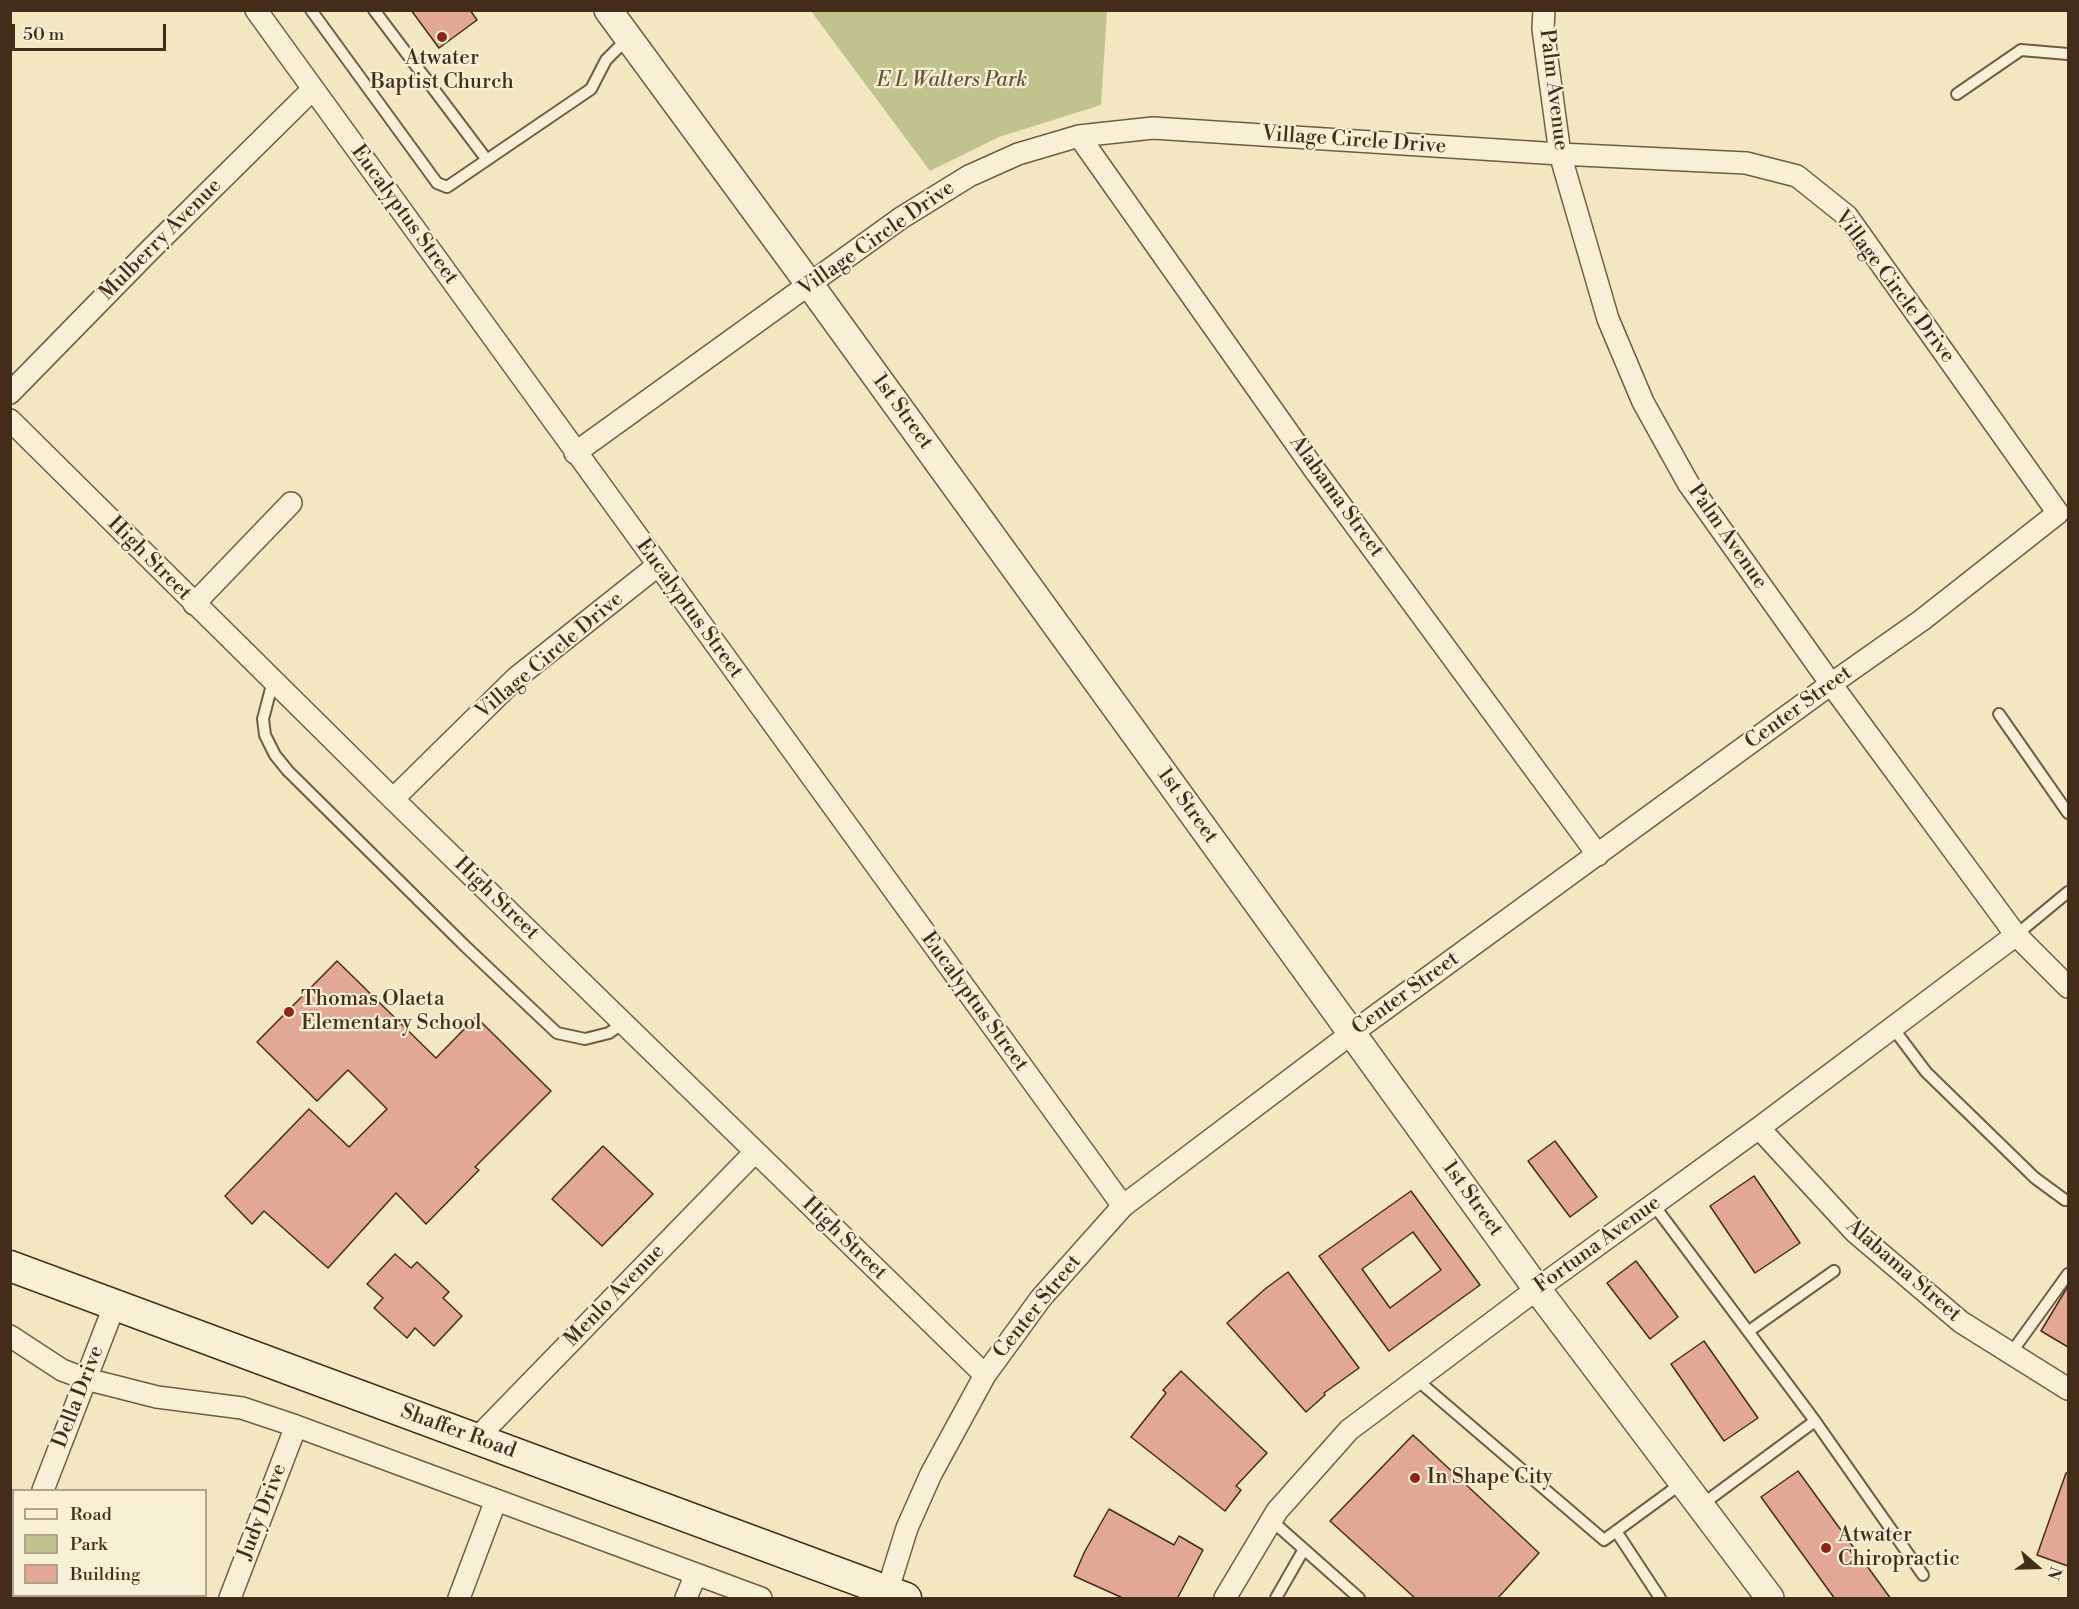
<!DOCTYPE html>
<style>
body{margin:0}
#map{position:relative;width:2079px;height:1609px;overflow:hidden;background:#f2e7c0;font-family:"Libre Bodoni",serif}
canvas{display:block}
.frame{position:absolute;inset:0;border:12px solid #442c1a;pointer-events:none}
.legend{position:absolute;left:12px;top:1489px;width:195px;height:108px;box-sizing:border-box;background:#f7efd6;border:2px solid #afa18b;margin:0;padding:8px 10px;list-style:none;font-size:18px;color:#442c1a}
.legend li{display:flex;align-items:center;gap:12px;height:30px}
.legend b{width:30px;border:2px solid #afa18b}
.north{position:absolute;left:2007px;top:1537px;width:60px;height:60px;-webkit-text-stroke:4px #f7efd6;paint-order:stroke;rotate:110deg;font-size:16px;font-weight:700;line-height:24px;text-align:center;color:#442c1a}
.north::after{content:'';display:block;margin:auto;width:21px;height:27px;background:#442c1a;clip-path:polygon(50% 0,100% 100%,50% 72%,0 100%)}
.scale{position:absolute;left:12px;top:24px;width:154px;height:27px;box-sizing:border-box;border:3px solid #442c1a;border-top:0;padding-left:8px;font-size:18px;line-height:21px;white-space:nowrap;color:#442c1a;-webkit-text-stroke:4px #f7efd6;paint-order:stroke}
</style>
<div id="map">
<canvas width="2079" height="1609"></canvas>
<div class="frame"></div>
<ul class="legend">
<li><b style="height:8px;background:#f7efd6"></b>Road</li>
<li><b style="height:16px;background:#c1c38e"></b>Park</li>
<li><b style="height:16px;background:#e3a895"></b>Building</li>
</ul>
<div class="north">N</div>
<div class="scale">50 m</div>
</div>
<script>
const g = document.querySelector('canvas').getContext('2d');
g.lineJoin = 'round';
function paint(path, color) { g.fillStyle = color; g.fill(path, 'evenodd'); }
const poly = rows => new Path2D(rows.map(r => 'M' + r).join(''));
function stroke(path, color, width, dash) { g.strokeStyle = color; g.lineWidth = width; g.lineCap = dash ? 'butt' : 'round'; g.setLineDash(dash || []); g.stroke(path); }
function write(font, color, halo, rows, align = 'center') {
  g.font = font + ' "Libre Bodoni",serif'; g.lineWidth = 4.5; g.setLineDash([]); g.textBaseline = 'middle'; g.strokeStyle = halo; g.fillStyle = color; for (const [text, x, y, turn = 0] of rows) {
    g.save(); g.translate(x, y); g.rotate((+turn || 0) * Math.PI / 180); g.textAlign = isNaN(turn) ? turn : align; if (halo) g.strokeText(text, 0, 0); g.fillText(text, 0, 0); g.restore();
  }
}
const green = poly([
 [811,11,1107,11,1101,105,999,137,930,171]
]);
const building = poly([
 [411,10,470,10,477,20,439,48,411,10],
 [337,961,436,1058,476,1017,551,1091,475,1167,479,1170,426,1224,396,1193,328,1268,264,1211,252,1224,225,1196,309,1109,349,1147,387,1109,348,1070,317,1101,257,1042,337,961],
 [1555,1141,1597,1197,1570,1217,1528,1161,1555,1141],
 [603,1146,653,1194,602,1246,552,1199,603,1146],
 [1754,1176,1800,1243,1755,1273,1710,1206,1754,1176],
 [1411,1191,1480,1285,1389,1351,1319,1256,1411,1191],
 [1413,1232,1441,1270,1390,1308,1362,1269,1413,1232],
 [395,1254,411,1268,417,1262,449,1292,443,1298,462,1316,434,1346,415,1328,407,1338,374,1308,383,1298,367,1284,395,1254],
 [1636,1261,1678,1317,1650,1339,1607,1283,1636,1261],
 [1288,1272,1359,1368,1324,1393,1325,1395,1306,1412,1227,1323,1265,1289,1288,1272],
 [2068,1286,2068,1347,2041,1331,2068,1286],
 [1704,1341,1758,1418,1724,1441,1671,1364,1704,1341],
 [1181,1371,1267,1453,1236,1486,1241,1490,1225,1511,1131,1437,1166,1393,1163,1390,1181,1371],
 [1413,1435,1539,1553,1497,1599,1416,1599,1330,1521,1413,1435],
 [1798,1471,1891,1599,1835,1599,1761,1497,1798,1471],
 [2066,1473,2068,1473,2068,1566,2037,1555,2066,1473],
 [1109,1509,1174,1545,1179,1536,1203,1550,1177,1599,1125,1599,1074,1576,1085,1551,1109,1509]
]);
const service = poly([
 [311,10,437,183,447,187,591,89,606,60,628,38],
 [374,10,487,160],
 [1957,94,2021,50,2068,54],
 [273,681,263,719,265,735,275,755,288,771,466,947,557,1033,585,1039,609,1033,623,1023],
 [1999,714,2068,813],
 [2016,935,2068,892],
 [1893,1028,1926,1072,2035,1178,2065,1200,2068,1200],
 [1653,1204,1815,1421,1700,1506],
 [1749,1331,1834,1271],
 [2011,1353,2068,1274],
 [1416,1379,1604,1540,1682,1483],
 [1815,1421,1923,1575],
 [1271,1520,1359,1598],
 [1616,1531,1660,1598],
 [1276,1598,1304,1549]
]);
const minor = poly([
 [256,10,1123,1206],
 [1544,10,1543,29,1560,154,1608,319,1643,402,1688,483,1831,684,2016,935,2068,987],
 [1079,136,1314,469,1598,855],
 [10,393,150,250,313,89],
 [10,420,393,799,985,1375],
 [575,453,901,218,969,176,1018,154,1079,136,1153,128,1560,154,1746,163,1797,176,1847,216,2058,513,1922,620,1831,684,1352,1033,1123,1206,1041,1298,985,1375,931,1474,907,1528,887,1592],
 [194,604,291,503],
 [393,799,516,678,657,566],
 [1759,1128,1855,1232,1961,1322,2068,1389],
 [10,1336,62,1370,86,1379,157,1397,242,1408,296,1426,761,1598],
 [476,1439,755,1152],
 [43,1490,115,1304],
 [10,1576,14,1568],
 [230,1598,296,1426],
 [459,1598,496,1500],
 [686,1598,696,1574],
 [1225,1598,1277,1511,1349,1430,1537,1289,1759,1128,2016,935]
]);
const tertiary = poly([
 [608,10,810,285,1537,1289,1770,1598]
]);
const secondary = poly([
 [10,1266,906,1598]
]);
const markers = [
 [442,37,6,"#8f2418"],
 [289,1012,6,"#8f2418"],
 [1415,1478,6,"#8f2418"],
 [1826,1548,6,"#8f2418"]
];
const poiNames = [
 ["Atwater",442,59,"center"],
 ["Baptist Church",442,83,"center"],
 ["Thomas Olaeta",301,1000],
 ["Elementary School",301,1024],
 ["In Shape City",1427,1478],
 ["Atwater",1838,1536],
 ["Chiropractic",1838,1560]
];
const parkNames = [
 ["E L Walters Park",952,81]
];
const streetNames = [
 ["Palm Avenue",1553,90,83],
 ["Village Circle Drive",1354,141,4],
 ["Eucalyptus Street",404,215,54],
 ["Village Circle Drive",877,239,-35],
 ["Mulberry Avenue",161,240,-45],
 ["Village Circle Drive",1894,287,53],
 ["1st Street",902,412,54],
 ["Alabama Street",1336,497,54],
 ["Palm Avenue",1727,537,55],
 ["High Street",149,559,45],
 ["Eucalyptus Street",689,609,54],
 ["Village Circle Drive",550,656,-40],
 ["Center Street",1799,708,-36],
 ["1st Street",1187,806,54],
 ["High Street",496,899,44],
 ["Center Street",1406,994,-36],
 ["Eucalyptus Street",974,1002,54],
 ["1st Street",1472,1199,54],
 ["High Street",844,1239,44],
 ["Fortuna Avenue",1598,1245,-36],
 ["Alabama Street",1903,1271,41],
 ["Menlo Avenue",615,1296,-46],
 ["Center Street",1038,1307,-51],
 ["Della Drive",79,1397,-69],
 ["Shaffer Road",458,1432,20],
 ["Judy Drive",263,1512,-69]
];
paint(green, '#c1c38e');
paint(building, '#e3a895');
stroke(building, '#442c1a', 1.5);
stroke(service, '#705b44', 14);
stroke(minor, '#705b44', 24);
stroke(tertiary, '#705b44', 30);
stroke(secondary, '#442c1a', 33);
stroke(service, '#f7efd6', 10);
stroke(minor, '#f7efd6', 21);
stroke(tertiary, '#f7efd6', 27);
stroke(secondary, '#f7efd6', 30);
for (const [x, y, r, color] of markers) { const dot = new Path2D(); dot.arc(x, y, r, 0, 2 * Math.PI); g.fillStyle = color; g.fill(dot); stroke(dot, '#f7efd6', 2); }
write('21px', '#442c1a', '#f7efd6', poiNames, 'left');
write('italic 21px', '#635237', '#f7efd6', parkNames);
write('21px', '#442c1a', '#f7efd6', streetNames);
</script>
